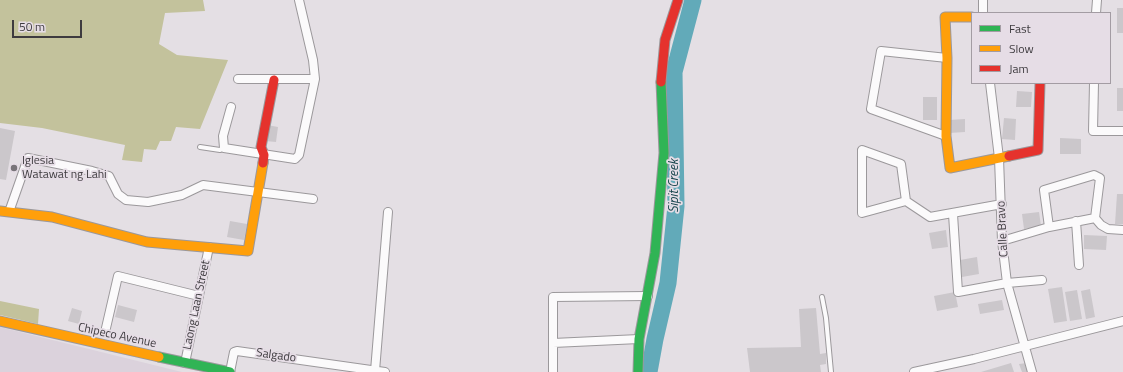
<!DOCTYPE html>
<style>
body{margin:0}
#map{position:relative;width:1123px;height:372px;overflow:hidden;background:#e4dfe4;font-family:"Titillium Web",sans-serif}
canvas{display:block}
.legend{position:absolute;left:971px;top:12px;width:140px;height:72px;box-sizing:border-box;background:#e6dde6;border:1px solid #a39ca3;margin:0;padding:5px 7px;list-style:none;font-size:12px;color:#3e3b3f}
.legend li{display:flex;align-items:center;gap:8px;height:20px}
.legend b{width:20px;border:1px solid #a39ca3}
.scale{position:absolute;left:12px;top:20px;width:70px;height:18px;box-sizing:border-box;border:2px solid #3e3b3f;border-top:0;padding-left:5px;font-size:12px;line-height:14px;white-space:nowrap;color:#3e3b3f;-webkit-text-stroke:3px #e6dde6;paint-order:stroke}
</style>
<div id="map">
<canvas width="1123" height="372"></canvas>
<ul class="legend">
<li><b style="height:5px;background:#30b455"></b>Fast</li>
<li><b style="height:5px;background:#ff9f0a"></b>Slow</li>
<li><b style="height:5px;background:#e5322d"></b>Jam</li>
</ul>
<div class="scale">50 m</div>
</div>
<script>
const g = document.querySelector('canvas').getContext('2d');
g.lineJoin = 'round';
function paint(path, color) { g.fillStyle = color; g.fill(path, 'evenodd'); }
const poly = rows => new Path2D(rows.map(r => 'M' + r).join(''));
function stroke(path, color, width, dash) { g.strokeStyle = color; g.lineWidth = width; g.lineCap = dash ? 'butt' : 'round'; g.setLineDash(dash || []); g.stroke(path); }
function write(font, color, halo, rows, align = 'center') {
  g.font = font + ' "Titillium Web",sans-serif'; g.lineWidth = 3.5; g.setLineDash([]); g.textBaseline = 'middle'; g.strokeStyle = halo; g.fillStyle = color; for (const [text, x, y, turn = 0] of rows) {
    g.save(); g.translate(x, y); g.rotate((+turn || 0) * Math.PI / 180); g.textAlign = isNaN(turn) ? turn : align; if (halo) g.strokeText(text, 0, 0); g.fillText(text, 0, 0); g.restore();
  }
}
const built = poly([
 [0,327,182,372,0,372]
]);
const forest = poly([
 [0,0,203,0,205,11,165,13,159,44,177,55,228,60,200,129,176,127,171,141,160,141,156,150,144,149,142,162,122,160,125,145,42,128,0,123],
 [0,301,39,309,38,324,0,315]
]);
const river = poly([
 [649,372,655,339,668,283,676,206,674,72,693,0]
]);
const building = poly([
 [1117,8,1123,8,1123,33,1117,33],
 [1117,88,1123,88,1123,111,1117,111],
 [1017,91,1032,92,1031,107,1016,107],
 [923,97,937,97,937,120,923,120],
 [1004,118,1016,119,1015,140,1002,139],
 [965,119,965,132,949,133,949,120],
 [267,125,278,127,276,142,265,141],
 [0,128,15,131,6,180,0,179],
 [1060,138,1081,139,1081,154,1060,154],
 [1117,194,1123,194,1123,224,1115,224],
 [1039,212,1041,226,1024,229,1022,214],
 [230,221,247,224,244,240,227,237],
 [946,230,948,247,932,249,929,233],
 [1084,235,1107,236,1106,250,1084,249],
 [977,257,979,274,962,277,960,260],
 [1062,287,1067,321,1054,323,1048,289],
 [1090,289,1095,317,1086,319,1081,291],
 [1077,290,1082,319,1070,321,1065,292],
 [955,292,958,307,937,311,934,296],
 [1002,300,1004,310,980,314,978,304],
 [118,305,137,310,134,322,115,317],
 [72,308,82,311,79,324,68,321],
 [816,308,820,354,826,353,826,364,820,365,821,372,750,372,747,348,801,347,799,309],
 [1011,363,1014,372,981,372],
 [1027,363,1029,372,1022,372,1019,364]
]);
const lane = poly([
 [200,147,220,150,224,148],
 [822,297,826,318,831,372]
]);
const street = poly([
 [983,0,983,13],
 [1096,13,1097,0],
 [238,79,315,79],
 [990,83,999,158,1002,241,1007,283,1032,372],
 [1094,83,1093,131,1123,131],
 [231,107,223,136,224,148,295,159,299,155,315,79,313,60,299,0],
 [946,136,871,109,881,51,947,58],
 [906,201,901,164,862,150,862,213,906,201,930,217,1002,204],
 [9,212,28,158,92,171,109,176,118,194,126,200,148,202,182,195,203,185,313,199],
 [953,214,958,292,1007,283,1042,280],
 [1076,221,1079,265],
 [1049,227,1044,190,1094,175,1100,178,1095,218,1101,225,1108,229,1123,230],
 [1002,241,1049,227,1095,218],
 [106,328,118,276,199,296],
 [553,343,639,339],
 [185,363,209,247],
 [375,371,388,212],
 [230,372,234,352,237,351,385,372],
 [553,372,553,297,648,296],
 [914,372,974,359,1123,321]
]);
const fast = poly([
 [159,357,230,372],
 [638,372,639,339,655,253,664,153,661,82]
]);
const slow = poly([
 [972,17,945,17,947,58,946,136,950,168,1009,156],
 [0,211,52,217,147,242,248,251,263,163],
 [0,321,159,357]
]);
const jam = poly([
 [661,82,665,40,678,0],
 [1009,156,1038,150,1040,83],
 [263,163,264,155,261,147,274,80]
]);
const markers = [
 [14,168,4,"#787479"]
];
const poiNames = [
 ["Iglesia",22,161],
 ["Watawat ng Lahi",22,175]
];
const streetNames = [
 ["Calle Bravo",1003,229,-93],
 ["Laong Laan Street",197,305,-78],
 ["Chipeco Avenue",117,336,12],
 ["Salgado",276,356,8]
];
const waterNames = [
 ["Sipit Creek",675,186,-90]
];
paint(built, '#dbd2dc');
paint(forest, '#c3c29c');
stroke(river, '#62aab9', 17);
paint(building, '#cbc7cb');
stroke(lane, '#9b989b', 6);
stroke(street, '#9b989b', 10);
stroke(fast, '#9b989b', 11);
stroke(slow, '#9b989b', 11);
stroke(jam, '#9b989b', 11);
stroke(lane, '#fbfafb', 4);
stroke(street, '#fbfafb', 8);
stroke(fast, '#30b455', 9);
stroke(slow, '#ff9f0a', 9);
stroke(jam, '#e5322d', 9);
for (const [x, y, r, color] of markers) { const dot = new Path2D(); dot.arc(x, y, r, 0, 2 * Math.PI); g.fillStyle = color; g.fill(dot); stroke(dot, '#e6dde6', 1.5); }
write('12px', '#3e3b3f', '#e6dde6', poiNames, 'left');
write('12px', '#3e3b3f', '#e6dde6', streetNames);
write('italic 13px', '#18454d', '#e6dde6', waterNames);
</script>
